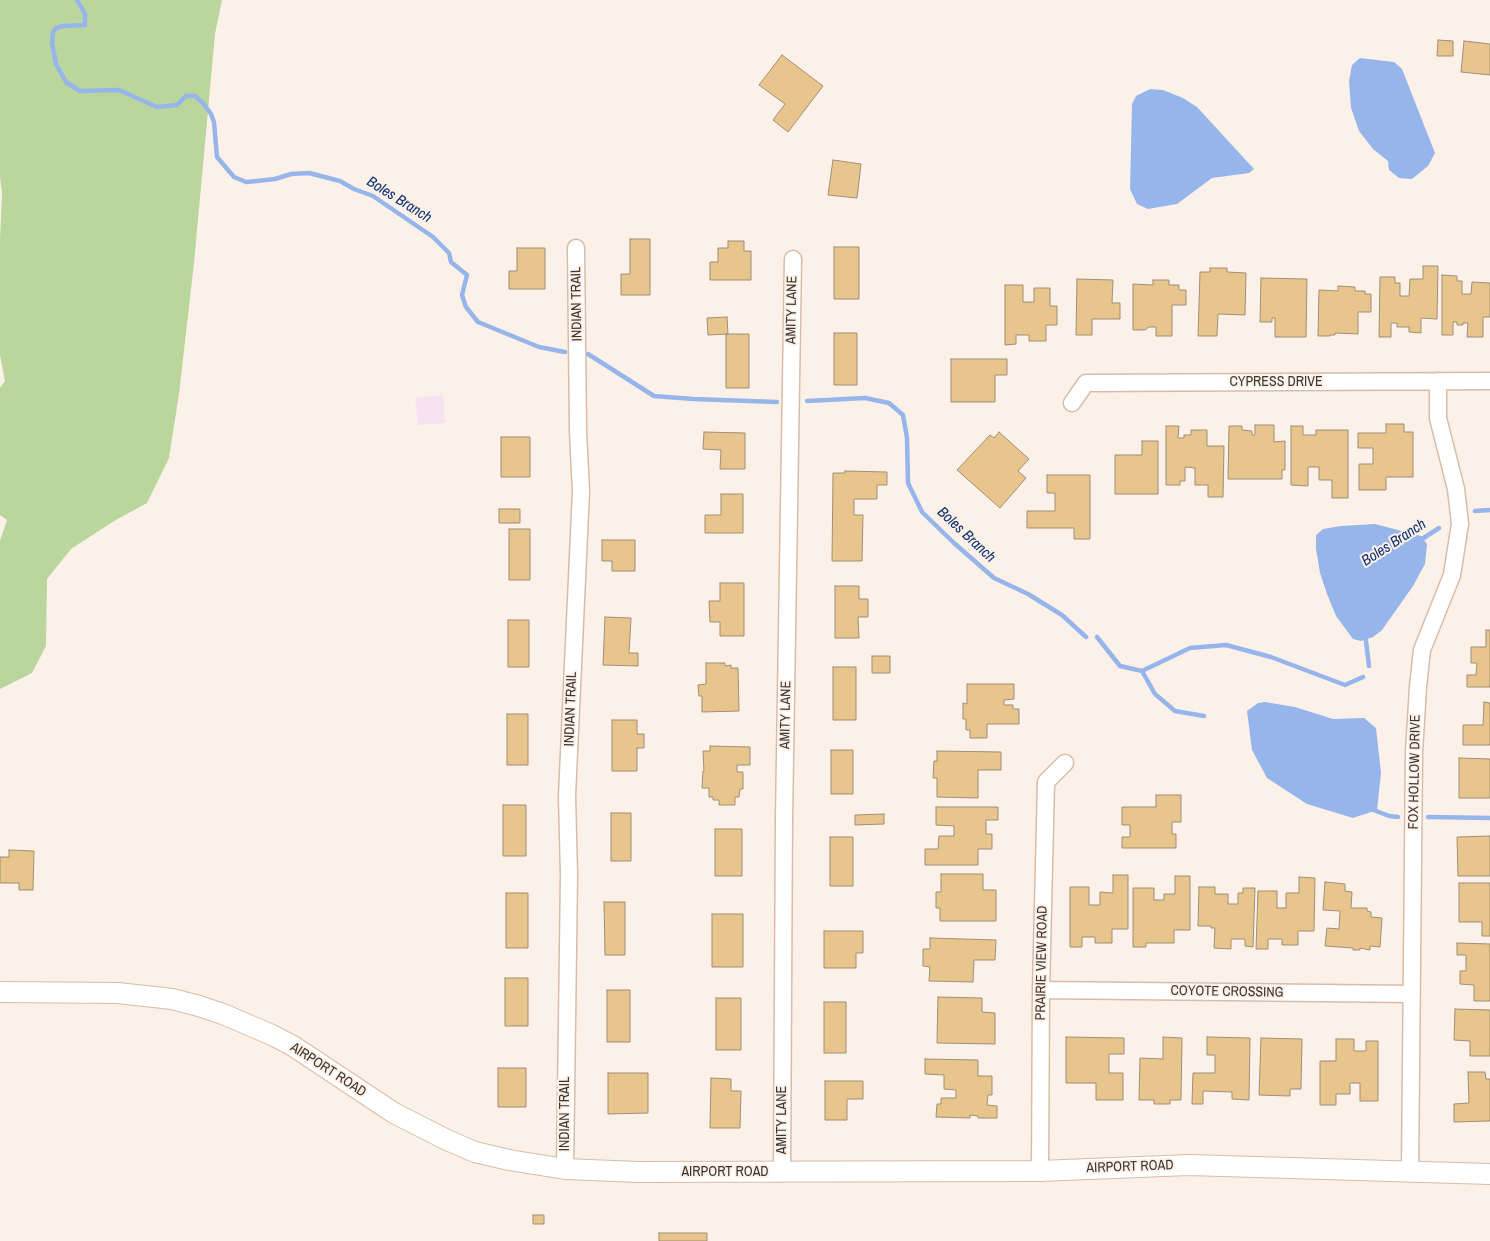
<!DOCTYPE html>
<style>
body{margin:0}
canvas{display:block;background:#fbf1e8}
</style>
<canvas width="1490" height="1241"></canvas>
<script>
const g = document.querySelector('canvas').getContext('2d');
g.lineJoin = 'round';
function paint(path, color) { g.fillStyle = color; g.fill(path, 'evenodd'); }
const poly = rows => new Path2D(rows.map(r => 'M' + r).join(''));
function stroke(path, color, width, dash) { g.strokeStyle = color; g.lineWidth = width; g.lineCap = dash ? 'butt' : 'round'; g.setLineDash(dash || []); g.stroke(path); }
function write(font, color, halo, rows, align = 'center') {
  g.font = font + ' "Archivo Narrow",sans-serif'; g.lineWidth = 4; g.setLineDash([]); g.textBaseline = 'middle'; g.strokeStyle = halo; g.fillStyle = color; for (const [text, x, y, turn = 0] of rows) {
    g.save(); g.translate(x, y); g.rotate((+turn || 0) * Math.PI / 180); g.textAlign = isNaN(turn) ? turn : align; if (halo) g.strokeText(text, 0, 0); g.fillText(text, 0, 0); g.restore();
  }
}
const industrial = poly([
 [443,395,445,423,418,425,415,398]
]);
const green = poly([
 [0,0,222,0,215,34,194,263,179,394,169,458,147,503,114,521,71,549,47,579,46,646,32,673,0,689,0,541,7,520,0,515,0,388,5,381,0,355,0,240,2,193,0,177]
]);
const water = poly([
 [1360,58,1394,62,1402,69,1435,153,1428,166,1412,179,1399,178,1389,170,1388,161,1373,149,1359,131,1351,108,1349,81,1352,65],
 [1150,89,1163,90,1183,98,1197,107,1254,169,1249,173,1212,178,1177,204,1148,209,1137,204,1130,189,1132,104,1136,96],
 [1375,524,1421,536,1427,544,1425,564,1413,586,1382,630,1373,637,1361,641,1353,639,1336,616,1327,594,1320,573,1316,549,1316,535,1323,529,1341,526],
 [1265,702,1295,707,1333,719,1364,718,1376,728,1381,773,1377,810,1353,818,1307,804,1267,778,1252,750,1247,711,1258,703]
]);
const stream = poly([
 [77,0,85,14,85,25,63,26,56,28,53,32,52,43,56,64,66,82,80,91,119,90,157,107,177,105,186,96,195,96,203,103,211,114,214,122,217,157,234,177,246,182,257,181,275,179,291,174,309,173,340,181,354,189,373,196,433,237,449,253,451,262,467,275,462,295,466,307,478,322,539,347,565,352],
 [588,354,654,396,693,399,777,402],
 [807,401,865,398,889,403,903,415,907,438,908,483,922,512,954,543,994,578,1028,594,1062,615,1086,637],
 [1475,511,1490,510],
 [1419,541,1439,528],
 [1365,633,1369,666],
 [1097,637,1120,666,1142,671,1190,648,1226,645,1271,657,1345,685,1363,677],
 [1142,671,1155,694,1175,711,1204,716],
 [1371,809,1389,816,1398,817],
 [1428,817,1490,818]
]);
const building = poly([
 [1438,40,1453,41,1453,56,1437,56,1438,40],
 [1464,41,1490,44,1490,75,1461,72,1464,41],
 [782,55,823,86,788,132,773,120,785,104,759,85,782,55],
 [833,160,861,164,857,198,828,195,833,160],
 [630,239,650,239,650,295,621,295,621,274,630,274,630,239],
 [728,241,744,241,744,251,751,251,751,280,710,280,710,262,718,262,718,248,728,248,728,241],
 [834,247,859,247,859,299,834,299,834,247],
 [517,248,545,248,545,289,509,289,509,271,517,271,517,248],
 [1423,266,1438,266,1437,319,1421,318,1421,333,1409,332,1409,327,1397,327,1397,323,1391,323,1391,337,1379,337,1380,277,1395,277,1395,283,1400,283,1400,296,1409,296,1410,279,1423,279,1423,266],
 [1210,268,1227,268,1227,272,1246,273,1245,315,1218,314,1217,336,1198,336,1200,272,1210,272,1210,268],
 [1442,275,1457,276,1457,281,1462,281,1462,294,1471,294,1472,282,1490,283,1490,317,1483,317,1483,337,1467,337,1468,323,1463,323,1463,325,1457,325,1457,322,1453,322,1453,335,1442,335,1442,275],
 [1261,278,1307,279,1306,337,1275,337,1275,318,1272,318,1272,322,1260,322,1261,278],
 [1077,279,1113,280,1112,303,1120,303,1120,319,1092,319,1092,335,1076,335,1077,279],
 [1153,280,1169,280,1169,285,1179,285,1179,290,1186,290,1186,305,1172,305,1172,336,1156,336,1156,327,1149,327,1145,330,1133,330,1133,284,1153,285,1153,280],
 [1005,285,1023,285,1023,302,1034,302,1034,288,1050,288,1050,306,1057,306,1057,325,1046,325,1046,341,1029,341,1029,335,1016,335,1016,344,1005,345,1005,285],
 [1338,286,1355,287,1355,291,1365,291,1365,294,1371,294,1371,312,1358,312,1358,334,1335,333,1335,335,1330,335,1330,336,1318,336,1319,290,1338,291,1338,286],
 [727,317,728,334,708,335,707,318,727,317],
 [834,333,857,333,857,385,834,385,834,333],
 [726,334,749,334,749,388,726,388,726,334],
 [951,359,1007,359,1007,375,995,375,995,402,951,402,951,359],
 [1386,424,1404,424,1404,432,1413,432,1413,477,1386,477,1386,490,1359,490,1359,464,1373,464,1373,448,1358,448,1358,433,1386,433,1386,424],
 [1255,425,1274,425,1274,442,1285,441,1285,470,1282,470,1282,479,1228,479,1229,426,1242,426,1242,430,1252,431,1252,435,1255,435,1255,425],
 [1166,426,1179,426,1178,438,1184,438,1184,435,1191,435,1191,430,1207,430,1207,446,1224,446,1223,497,1208,497,1208,485,1195,485,1195,468,1185,467,1185,481,1180,481,1180,485,1166,485,1166,426],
 [1291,426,1303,426,1303,435,1316,435,1316,430,1348,430,1348,498,1332,498,1332,480,1319,480,1319,467,1308,467,1308,486,1291,485,1291,426],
 [704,432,745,433,745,469,720,469,721,450,703,449,704,432],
 [999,432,1029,459,1018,471,1026,478,1000,508,957,470,990,435,994,438,999,432],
 [501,437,530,437,530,477,501,477,501,437],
 [1142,441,1158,441,1158,494,1115,494,1115,455,1142,455,1142,441],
 [845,471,887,472,887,485,877,485,877,499,854,499,854,515,863,515,862,561,832,561,833,473,845,473,845,471],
 [1047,475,1090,475,1090,539,1074,539,1074,528,1027,528,1027,511,1055,511,1055,493,1047,493,1047,475],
 [721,494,743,494,743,533,705,533,705,515,721,515,721,494],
 [499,509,520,509,520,523,499,523,499,509],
 [509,529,530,529,530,580,509,580,509,529],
 [602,540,635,540,635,571,612,571,612,561,602,561,602,540],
 [720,583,744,583,744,636,720,636,720,622,710,622,709,601,720,601,720,583],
 [835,586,859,586,859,599,868,599,868,617,858,617,859,638,835,638,835,586],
 [605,617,631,618,629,653,638,653,638,666,603,665,605,617],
 [508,620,529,620,529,667,508,667,508,620],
 [1486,630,1490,630,1490,687,1467,687,1467,675,1476,675,1477,663,1471,663,1471,647,1486,647,1486,630],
 [872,656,890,656,890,673,872,673,872,656],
 [706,663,725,663,725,666,731,665,731,668,738,668,739,711,702,712,702,696,699,696,698,685,706,684,706,663],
 [833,667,856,667,856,720,833,720,833,667],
 [967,684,1014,684,1014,699,1004,700,1004,705,1013,705,1013,709,1019,709,1019,724,987,724,987,738,970,738,970,730,966,730,966,719,963,719,963,703,967,704,967,684],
 [1484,702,1490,703,1490,745,1463,745,1463,725,1483,725,1484,702],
 [507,714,528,714,528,765,507,765,507,714],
 [612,720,637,720,637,734,644,734,644,748,637,748,637,771,612,771,612,720],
 [710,746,750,747,750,765,737,765,737,772,743,772,743,789,740,789,739,797,735,797,735,805,719,805,719,800,713,800,713,797,709,797,709,788,702,788,703,771,704,771,703,751,710,751,710,746],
 [831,750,853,750,853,794,831,794,831,750],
 [937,751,1001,752,1001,770,978,770,978,798,937,797,937,778,933,778,934,761,937,761,937,751],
 [1459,758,1490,759,1490,798,1459,798,1459,758],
 [1156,795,1181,795,1181,822,1172,822,1172,834,1176,834,1176,848,1122,848,1122,837,1130,837,1130,825,1122,825,1122,807,1156,807,1156,795],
 [503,805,526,805,526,856,503,856,503,805],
 [936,807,998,807,998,820,986,820,986,834,992,834,992,849,978,849,978,865,925,865,925,849,938,849,939,836,954,836,954,826,936,825,936,807],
 [611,813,631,813,631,861,611,861,611,813],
 [884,814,884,824,855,825,855,815,884,814],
 [715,829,742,829,742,876,715,876,715,829],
 [1490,836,1490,876,1458,876,1457,837,1490,836],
 [830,837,853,837,853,886,830,886,830,837],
 [9,850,34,851,33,890,19,890,19,883,0,883,0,857,9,857,9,850],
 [941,874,983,874,983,890,996,890,996,921,940,921,940,908,936,908,936,892,941,892,941,874],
 [1113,875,1128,875,1128,929,1112,929,1112,943,1095,943,1095,937,1082,937,1082,947,1070,947,1070,887,1089,887,1089,905,1100,905,1100,892,1113,893,1113,875],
 [1175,876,1190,876,1190,930,1174,930,1174,943,1146,943,1146,947,1133,947,1133,888,1154,888,1154,900,1164,900,1164,894,1175,894,1175,876],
 [1299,877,1315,878,1314,931,1298,931,1298,945,1282,945,1282,939,1268,939,1268,949,1256,949,1258,891,1277,891,1277,908,1286,908,1286,893,1299,893,1299,877],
 [1325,882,1345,884,1345,891,1352,892,1351,908,1367,908,1367,911,1371,912,1371,917,1382,918,1380,947,1370,946,1370,950,1360,948,1360,950,1353,950,1353,948,1325,946,1327,928,1339,929,1340,911,1323,910,1325,882],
 [1459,883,1490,883,1490,936,1482,936,1482,922,1459,922,1459,883],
 [1199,887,1215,887,1215,894,1228,894,1228,904,1238,904,1238,893,1243,893,1243,888,1255,888,1253,947,1245,946,1245,939,1231,939,1231,949,1214,948,1215,928,1211,928,1211,926,1198,926,1199,887],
 [506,893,528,893,528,948,506,948,506,893],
 [604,902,625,902,625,955,605,955,604,902],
 [712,914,743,914,743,967,712,967,712,914],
 [824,931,863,931,863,953,856,953,856,968,824,968,824,931],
 [930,938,996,940,995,960,974,960,973,982,929,981,930,967,923,966,923,949,930,949,930,938],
 [1457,943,1490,944,1490,1001,1474,1001,1474,985,1460,984,1460,971,1466,971,1466,955,1457,955,1457,943],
 [505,978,528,978,528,1026,505,1026,505,978],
 [607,990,630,990,630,1042,607,1042,607,990],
 [938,997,982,998,982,1012,995,1013,995,1044,937,1043,938,997],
 [716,998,741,998,741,1050,716,1050,716,998],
 [824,1002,846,1002,846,1053,824,1053,824,1002],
 [1455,1009,1490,1010,1490,1056,1470,1056,1470,1041,1454,1040,1455,1009],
 [1066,1037,1124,1038,1124,1054,1109,1054,1109,1073,1123,1073,1123,1100,1096,1100,1096,1083,1066,1083,1066,1037],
 [1163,1037,1182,1038,1181,1100,1170,1100,1170,1104,1154,1104,1154,1100,1139,1100,1140,1058,1163,1059,1163,1037],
 [1207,1037,1250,1038,1249,1100,1232,1099,1232,1092,1203,1091,1203,1104,1192,1104,1193,1073,1215,1073,1215,1055,1207,1055,1207,1037],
 [1261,1038,1302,1039,1301,1089,1290,1089,1290,1096,1259,1095,1261,1038],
 [1336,1039,1354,1039,1354,1051,1366,1051,1366,1041,1378,1041,1378,1101,1360,1101,1360,1083,1350,1083,1350,1094,1336,1094,1336,1105,1320,1105,1320,1061,1336,1061,1336,1039],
 [925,1059,978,1060,978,1076,992,1076,992,1095,988,1095,987,1105,997,1106,997,1118,978,1118,978,1116,970,1115,970,1118,936,1117,937,1104,941,1104,941,1098,956,1098,956,1090,944,1089,944,1075,925,1074,925,1059],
 [498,1068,526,1068,526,1107,498,1107,498,1068],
 [1468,1072,1485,1072,1486,1079,1490,1079,1490,1121,1454,1122,1454,1104,1469,1103,1468,1072],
 [608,1073,648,1073,648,1113,608,1114,608,1073],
 [711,1078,731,1079,731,1091,741,1091,740,1128,710,1128,711,1078],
 [825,1081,863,1081,863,1099,847,1099,847,1120,825,1120,825,1081],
 [533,1215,544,1215,544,1224,533,1224,533,1215],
 [659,1233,707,1233,707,1241,659,1241,659,1233]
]);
const minor = poly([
 [1072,403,1086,383,1490,381],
 [1041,990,1412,994],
 [565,1169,569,875,567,796,581,491,578,431,576,248],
 [1040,1171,1041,990,1046,782,1065,763],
 [782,1172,784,818,793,259],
 [1410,1172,1414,752,1418,687,1422,650,1452,575,1460,524,1456,489,1438,418,1438,381]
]);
const tertiary = poly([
 [0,992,118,993,172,999,199,1006,223,1014,272,1035,293,1046,394,1113,447,1140,475,1152,509,1160,565,1169,638,1172,1040,1171,1189,1165,1490,1174]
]);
const streetNames = [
 ["INDIAN TRAIL",577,304,-91],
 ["AMITY LANE",792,310,-89],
 ["CYPRESS DRIVE",1276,382],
 ["INDIAN TRAIL",571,709,-88],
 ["AMITY LANE",786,715,-89],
 ["FOX HOLLOW DRIVE",1415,772,-89],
 ["PRAIRIE VIEW ROAD",1042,963,-89],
 ["COYOTE CROSSING",1227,992,1],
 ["AIRPORT ROAD",328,1070,33],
 ["INDIAN TRAIL",565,1114,-90],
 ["AMITY LANE",782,1120,-90],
 ["AIRPORT ROAD",1130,1167,-2],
 ["AIRPORT ROAD",725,1172]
];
const waterNames = [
 ["Boles Branch",399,200,32],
 ["Boles Branch",966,535,43],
 ["Boles Branch",1394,543,-33]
];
paint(industrial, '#f6e2f1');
paint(green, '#bad69d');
paint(water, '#96b6eb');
stroke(stream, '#96b6eb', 4.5);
paint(building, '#e8c58c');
stroke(building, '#9f8f76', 1);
stroke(minor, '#d7bda9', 19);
stroke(tertiary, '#d7bda9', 22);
stroke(minor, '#fff', 16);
stroke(tertiary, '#fff', 20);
write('14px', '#40352d', '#fbf1e8', streetNames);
write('italic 15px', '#103371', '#fbf1e8', waterNames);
</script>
